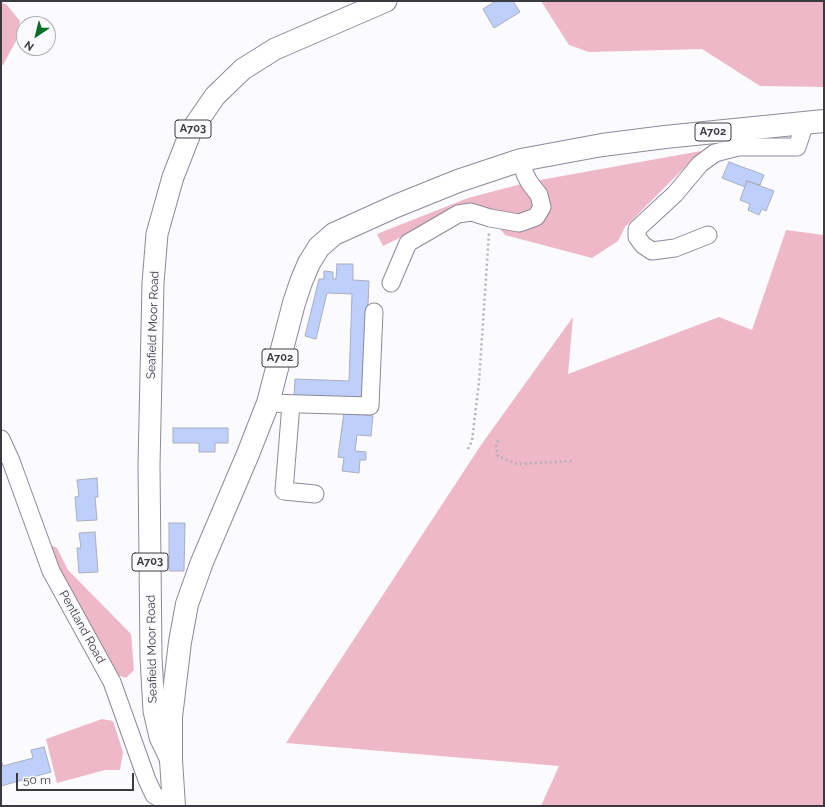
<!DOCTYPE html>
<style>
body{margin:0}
#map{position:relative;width:825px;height:807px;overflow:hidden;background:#fbfbfe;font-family:Raleway,sans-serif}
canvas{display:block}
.frame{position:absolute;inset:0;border:2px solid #3c3a41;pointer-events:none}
.north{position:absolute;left:16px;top:16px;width:40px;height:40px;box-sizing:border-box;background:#fbfbfe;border:1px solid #afaeb2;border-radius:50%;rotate:215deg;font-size:11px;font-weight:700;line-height:16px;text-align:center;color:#3c3a41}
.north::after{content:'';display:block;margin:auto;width:14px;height:18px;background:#037022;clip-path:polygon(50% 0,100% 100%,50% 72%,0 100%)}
.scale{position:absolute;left:16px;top:773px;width:118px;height:18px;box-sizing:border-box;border:2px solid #3c3a41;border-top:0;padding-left:5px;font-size:12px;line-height:14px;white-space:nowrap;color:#3c3a41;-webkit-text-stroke:3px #fbfbfe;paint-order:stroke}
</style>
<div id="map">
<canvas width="825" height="807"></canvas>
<div class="frame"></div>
<div class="north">N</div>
<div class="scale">50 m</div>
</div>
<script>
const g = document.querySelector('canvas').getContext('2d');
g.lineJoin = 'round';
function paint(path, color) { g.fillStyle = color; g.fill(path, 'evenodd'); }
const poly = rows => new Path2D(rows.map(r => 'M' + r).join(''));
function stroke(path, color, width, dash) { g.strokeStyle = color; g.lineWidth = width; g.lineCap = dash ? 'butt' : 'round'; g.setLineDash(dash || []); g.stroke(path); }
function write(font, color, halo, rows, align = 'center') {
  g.font = font + ' Raleway,sans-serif'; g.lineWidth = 4; g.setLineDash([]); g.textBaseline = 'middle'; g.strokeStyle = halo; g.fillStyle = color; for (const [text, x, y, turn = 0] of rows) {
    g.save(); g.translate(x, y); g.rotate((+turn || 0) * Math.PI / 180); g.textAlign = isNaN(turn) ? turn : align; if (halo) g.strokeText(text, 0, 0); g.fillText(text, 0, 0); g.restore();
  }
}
const green = poly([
 [541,1,824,1,824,87,760,86,702,49,589,52,569,45],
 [1,2,7,5,20,21,16,41,3,65,1,65],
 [701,151,625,227,618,241,592,258,505,235,487,212,426,225,383,246,377,234,468,198,529,182],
 [786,230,824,235,824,806,541,806,559,766,286,743,481,445,573,317,568,374,719,317,752,330],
 [49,544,57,548,68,570,131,634,134,670,126,678,114,674,56,569],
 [102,719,113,721,123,752,120,770,105,770,57,783,46,739]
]);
const building = poly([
 [496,1,513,1,520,12,494,28,483,9,496,1],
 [729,162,764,175,760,185,747,181,745,187,722,178,729,162],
 [747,181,774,191,766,211,762,209,759,215,748,210,750,204,740,200,747,181],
 [337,264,353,264,353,280,369,281,364,398,294,396,295,379,349,381,352,294,327,293,316,339,305,336,319,279,324,279,324,271,333,272,333,279,336,279,337,264],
 [344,412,373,416,371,436,357,435,355,451,366,452,366,460,360,460,359,473,342,471,344,458,338,457,344,412],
 [173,428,228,428,228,443,215,443,215,452,199,452,199,443,173,443,173,428],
 [97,478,98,497,95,497,97,520,77,521,75,497,79,496,77,480,97,478],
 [169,523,185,523,184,571,169,571,169,523],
 [95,532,98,572,79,573,77,548,81,548,79,533,95,532],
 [44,747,51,772,1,786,1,760,3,766,33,758,31,750,44,747]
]);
const path = poly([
 [498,440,496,447,498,456,516,464,572,461],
 [468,449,472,441,479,382,489,233]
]);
const minor = poly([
 [708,235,675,248,652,251,643,245,637,237,637,229,675,194,700,164,715,153,738,147,797,147,805,123],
 [391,283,408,243,458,214,471,212,490,218,519,223,536,217,542,207,539,195,529,182,525,174,521,160],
 [268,403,370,406,374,312],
 [291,404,284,491,315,494],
 [1,439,11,461,51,571,112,682,147,780,154,795,172,806]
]);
const major = poly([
 [171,760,160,737,154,711,151,657,149,465,153,283,157,234,173,177,191,131,215,96,243,69,275,49,386,1]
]);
const highway = poly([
 [174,806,171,760,171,717,180,642,187,604,202,562,248,454,268,403,294,303,301,282,309,263,319,247,334,234,396,206,458,181,521,160,602,145,665,137,824,121]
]);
const shields = [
 [193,129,36],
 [713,132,36],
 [280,358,36],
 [150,562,36]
];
const shieldNames = [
 ["A703",193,129],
 ["A702",713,132],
 ["A702",280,358],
 ["A703",150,562]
];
const streetNames = [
 ["Seafield Moor Road",153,325,-88],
 ["Pentland Road",82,627,61],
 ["Seafield Moor Road",152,649,-91]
];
paint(green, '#eeb8c8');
paint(building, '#becffc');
stroke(building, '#a8aebd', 1);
stroke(minor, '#8d8998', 19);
stroke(major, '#8d8998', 23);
stroke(highway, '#8d8998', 24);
stroke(path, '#b2b1b5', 2.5, [2, 3]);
stroke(minor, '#fff', 17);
stroke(major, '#fff', 21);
stroke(highway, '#fff', 22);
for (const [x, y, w] of shields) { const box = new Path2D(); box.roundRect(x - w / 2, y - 9, w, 18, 3); g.fillStyle = '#fbfbfe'; g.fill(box); stroke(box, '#3c3a41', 1); }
write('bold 11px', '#3c3a41', null, shieldNames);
write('12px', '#3c3a41', '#fbfbfe', streetNames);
</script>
